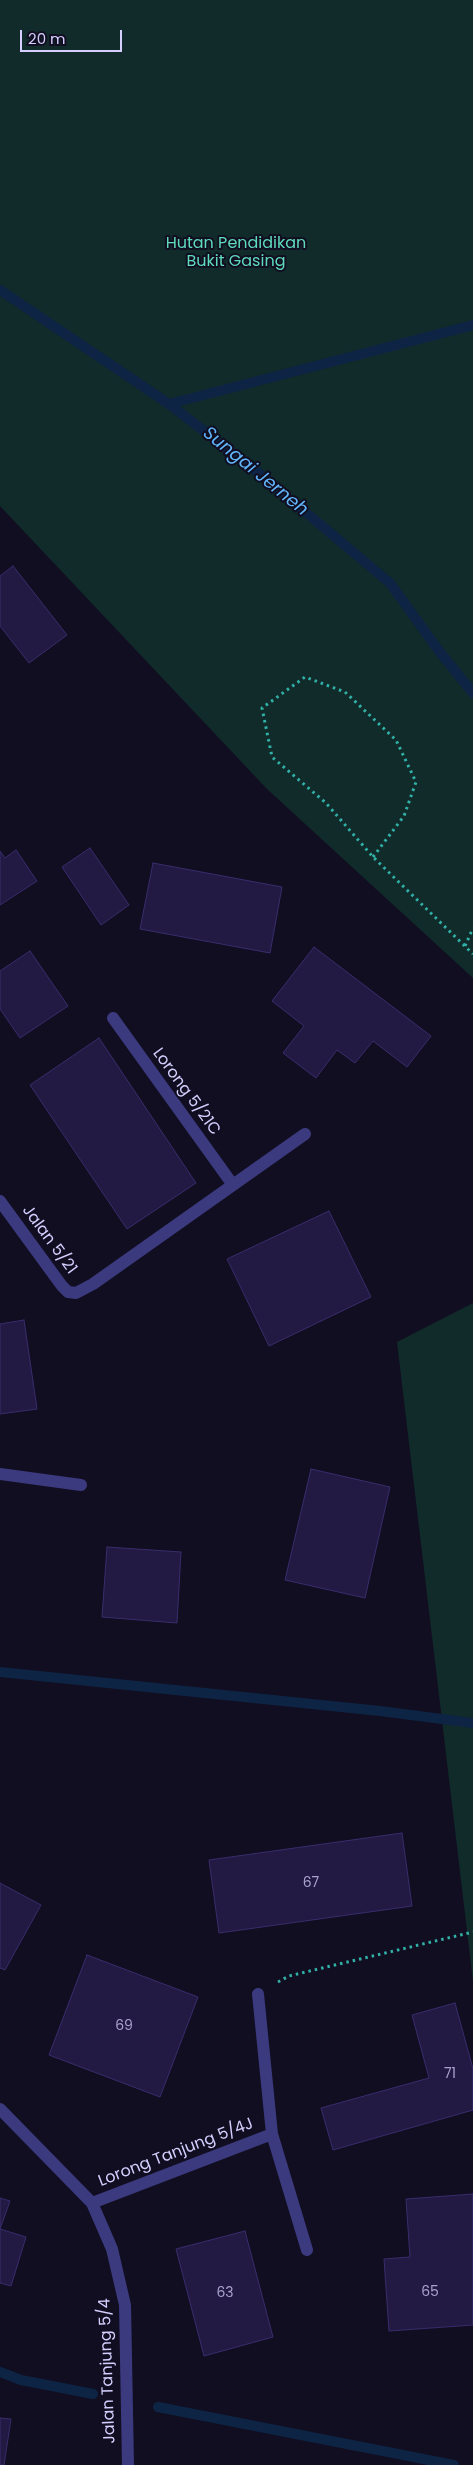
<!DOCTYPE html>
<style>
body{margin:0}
#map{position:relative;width:473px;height:2465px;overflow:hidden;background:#110e21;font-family:Poppins,sans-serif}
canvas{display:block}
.scale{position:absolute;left:20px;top:30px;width:102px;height:22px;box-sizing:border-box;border:2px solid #d4cffe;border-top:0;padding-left:6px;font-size:15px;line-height:18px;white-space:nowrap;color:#d4cffe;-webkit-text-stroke:4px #110e21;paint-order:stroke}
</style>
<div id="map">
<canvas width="473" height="2465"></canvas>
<div class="scale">20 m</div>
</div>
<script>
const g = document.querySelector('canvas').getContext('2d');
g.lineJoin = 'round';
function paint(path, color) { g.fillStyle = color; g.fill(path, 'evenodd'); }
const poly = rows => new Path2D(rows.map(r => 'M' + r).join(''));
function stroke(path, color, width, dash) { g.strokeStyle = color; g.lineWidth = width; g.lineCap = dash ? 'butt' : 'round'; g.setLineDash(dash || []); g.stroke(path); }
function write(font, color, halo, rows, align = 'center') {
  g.font = font + ' Poppins,sans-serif'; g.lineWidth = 4; g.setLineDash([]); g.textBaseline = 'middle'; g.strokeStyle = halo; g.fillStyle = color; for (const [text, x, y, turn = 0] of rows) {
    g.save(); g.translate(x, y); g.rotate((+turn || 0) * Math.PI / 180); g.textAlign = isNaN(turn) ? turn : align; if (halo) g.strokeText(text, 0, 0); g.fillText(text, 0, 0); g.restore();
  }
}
const green = poly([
 [0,0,473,0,473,978,267,789,0,506],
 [473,1303,473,1981,397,1342]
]);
const stream = poly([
 [0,290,169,404,260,474,390,583,439,651,473,693],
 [169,404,473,325],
 [0,1672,380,1711,473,1723],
 [0,2372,21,2380,93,2394],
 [158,2407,454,2465]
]);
const building = poly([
 [13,566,67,635,29,663,0,626,0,576,13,566],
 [90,848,129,905,101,925,62,867,90,848],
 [16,850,37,881,0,905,0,851,5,858,16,850],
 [153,863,282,887,270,953,140,929,153,863],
 [314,947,431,1036,407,1067,373,1041,355,1063,337,1050,316,1078,283,1053,304,1026,272,1001,314,947],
 [30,951,68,1006,20,1038,0,1009,0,971,30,951],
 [99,1038,196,1183,127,1229,30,1085,99,1038],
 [329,1211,371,1297,269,1346,227,1259,329,1211],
 [24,1320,37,1409,0,1414,0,1324,24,1320],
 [311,1469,390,1487,365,1598,285,1580,311,1469],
 [107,1547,181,1552,177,1623,102,1617,107,1547],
 [402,1833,412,1906,219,1933,209,1860,402,1833],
 [0,1883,41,1905,5,1970,0,1968,0,1883],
 [87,1955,198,1997,160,2097,49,2055,87,1955],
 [455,2003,473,2069,473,2110,333,2150,321,2108,429,2078,412,2015,455,2003],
 [473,2194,473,2325,389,2331,384,2259,410,2257,406,2199,473,2194],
 [0,2198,10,2201,0,2229,26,2237,11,2286,0,2283,0,2198],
 [245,2231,273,2337,204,2356,176,2249,245,2231],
 [0,2418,11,2419,4,2465,0,2465,0,2418]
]);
const path = poly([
 [373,857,404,816,416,782,396,740,345,692,305,677,262,708,272,757,326,803,373,857,473,954],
 [465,946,473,928],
 [278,1982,289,1976,473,1932]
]);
const minor = poly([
 [113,1018,233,1185],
 [0,1201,62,1286,68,1292,76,1293,93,1284,305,1134],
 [0,1474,81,1485],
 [258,1994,272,2134,307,2250],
 [0,2109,92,2203,112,2249,125,2305,128,2465],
 [92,2203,272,2134]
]);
const numberNames = [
 ["67",311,1883],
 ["69",124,2026],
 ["71",450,2074],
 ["65",430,2292],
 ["63",225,2293]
];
const parkNames = [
 ["Hutan Pendidikan",236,244],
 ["Bukit Gasing",236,262]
];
const streetNames = [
 ["Lorong 5/21C",186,1092,54],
 ["Jalan 5/21",49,1240,54],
 ["Lorong Tanjung 5/4J",176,2153,-21],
 ["Jalan Tanjung 5/4",108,2371,-92]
];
const waterNames = [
 ["Sungai Jerneh",255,472,39]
];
paint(green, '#112b2a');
stroke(stream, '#0e2445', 10);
paint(building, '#221a42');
stroke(building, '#392d6d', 1);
stroke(path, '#31b0a7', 3, [2.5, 4]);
stroke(minor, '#3c3a7f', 12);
write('14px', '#a8a2cf', null, numberNames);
write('16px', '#5edbbb', '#110e21', parkNames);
write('16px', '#d4cffe', '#110e21', streetNames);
write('italic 18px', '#60b5fb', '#110e21', waterNames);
</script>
